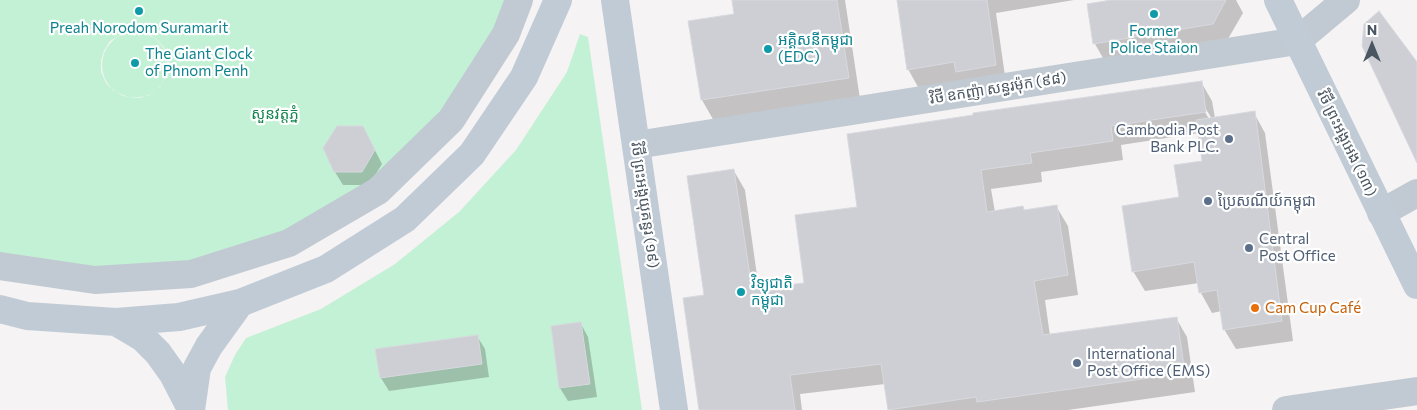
<!DOCTYPE html>
<meta charset="utf-8">
<style>
body{margin:0}
#map{position:relative;width:1417px;height:410px;overflow:hidden;background:#f5f3f3;font-family:Commissioner,sans-serif}
canvas{display:block}
.north{position:absolute;left:1347px;top:20px;width:50px;height:50px;-webkit-text-stroke:4px #fff;paint-order:stroke;rotate:0deg;font-size:14px;font-weight:700;line-height:20px;text-align:center;color:#4a5661}
.north::after{content:'';display:block;margin:auto;width:18px;height:22px;background:#4a5661;clip-path:polygon(50% 0,100% 100%,50% 72%,0 100%)}
</style>
<div id="map">
<canvas width="1417" height="410"></canvas>
<div class="north">N</div>
</div>
<script>
const g = document.querySelector('canvas').getContext('2d');
g.lineJoin = 'round';
function paint(path, color) { g.fillStyle = color; g.fill(path, 'evenodd'); }
const poly = rows => new Path2D(rows.map(r => 'M' + r).join(''));
function stroke(path, color, width, dash) { g.strokeStyle = color; g.lineWidth = width; g.lineCap = dash ? 'butt' : 'round'; g.setLineDash(dash || []); g.stroke(path); }
function write(font, color, halo, rows, align = 'center') {
  g.font = font + ' Commissioner,"Noto Sans Khmer",sans-serif'; g.lineWidth = 4.5; g.setLineDash([]); g.textBaseline = 'middle'; g.strokeStyle = halo; g.fillStyle = color; for (const [text, x, y, turn = 0] of rows) {
    g.save(); g.translate(x, y); g.rotate((+turn || 0) * Math.PI / 180); g.textAlign = isNaN(turn) ? turn : align; if (halo) g.strokeText(text, 0, 0); g.fillText(text, 0, 0); g.restore();
  }
}
const green = poly([
 [0,0,514,0,447,117,375,187,287,239,190,269,95,275,0,261],
 [136,31,148,34,155,38,163,46,167,53,169,65,168,73,160,87,148,96,130,98,114,91,106,83,101,72,101,60,104,51,110,41,126,32],
 '102 65a33 33 0 1 1 66 0a33 33 0 1 1-66 0Z',
 [580,34,588,37,642,410,228,410,225,377,235,355,246,338,321,309,395,264,459,212,516,150,567,72]
]);
const shadow = poly([
 [733,0,845,0,860,99,714,121,702,100,690,22,735,15],
 [898,0,1074,0,996,13,1006,83,918,87,908,69],
 [1119,0,1236,0,1243,13,1225,44,1107,65,1095,44,1089,5],
 [1201,82,1212,101,1215,118,1254,113,1265,133,1293,341,1236,349,1224,329,1222,311,1212,313,1201,293,1199,283,1145,291,1133,271,1203,162,1199,133,1121,145,1123,160,1041,172,1042,182,991,189,995,212,1025,211,1056,206,1068,226,1078,295,1045,300,1050,336,1176,318,1187,337,1195,392,1068,410,889,410,885,384,800,394,802,410,701,410,705,296,734,171,745,190,759,290,806,284,859,208],
 [1204,106,1212,119,1209,119,1202,107],
 [363,127,382,164,369,185,343,185,335,172],
 [581,324,588,337,597,397,568,401,560,388,552,328],
 [477,336,485,349,489,377,389,391,381,378,377,350]
]);
const building = poly([
 [732,0,837,0,849,78,701,100,688,21,734,14,732,0],
 [897,0,987,0,996,65,956,72,954,62,907,70,897,0],
 [1111,0,1226,0,1213,24,1093,44,1087,4,1111,0],
 [1379,11,1417,62,1417,163,1362,46,1364,24,1379,11],
 [1202,81,1206,112,1111,126,1113,141,1030,153,1032,163,981,170,987,212,1023,206,1024,210,1057,205,1068,275,1034,281,1043,335,1177,317,1185,373,977,402,976,397,888,410,881,364,790,375,795,410,699,410,683,298,704,295,687,176,734,169,752,289,804,283,795,215,857,207,847,134,973,115,973,113,1202,81],
 [1255,111,1282,321,1223,330,1217,290,1199,293,1194,262,1132,272,1122,206,1179,197,1174,165,1202,161,1196,120,1255,111],
 [337,126,363,126,375,150,362,172,334,172,323,148,337,126],
 [581,322,590,384,559,388,551,326,581,322],
 [478,335,482,364,380,378,375,349,478,335]
]);
const street = poly([
 [636,145,1297,41,1346,0],
 [1381,213,1417,193],
 [0,266,95,280,191,274,289,243,378,191,451,120,506,34,519,0],
 [1286,410,1417,391]
]);
const secondary = poly([
 [615,0,674,410],
 [1278,0,1417,285],
 [0,309,27,316,116,322,179,317,240,303,326,269,405,219,472,154,524,77,558,0],
 [116,322,143,338,158,353,173,374,191,409],
 [191,410,197,368,209,346,240,303]
]);
const markers = [
 [139,11,5,"#0f9aa8"],
 [1154,14,5,"#0f9aa8"],
 [768,49,5,"#0f9aa8"],
 [135,63,5,"#0f9aa8"],
 [1229,139,5,"#5c6f8a"],
 [1208,201,5,"#5c6f8a"],
 [1249,248,5,"#5c6f8a"],
 [741,292,5,"#0f9aa8"],
 [1255,308,5,"#e8710a"],
 [1077,363,5,"#5c6f8a"]
];
const cultureNames = [
 ["Preah Norodom Suramarit",139,28,"center"],
 ["Former",1154,31,"center"],
 ["Police Staion",1154,48,"center"],
 ["អគ្គិសនីកម្ពុជា",778,40],
 ["(EDC)",778,57],
 ["The Giant Clock",145,54],
 ["of Phnom Penh",145,71],
 ["វិទ្យុជាតិ",751,283],
 ["កម្ពុជា",751,300]
];
const streetNames = [
 ["វិថី ឧកញ៉ា សន្ធរម៉ុក (៩៨)",998,88,-9],
 ["វិថី ព្រះអង្គអេង (១៣)",1347,143,64],
 ["វិថី ព្រះអង្គយុគន្ធរ (១៩)",645,205,82]
];
const parkNames = [
 ["សួនវត្ដភ្នំ",275,114]
];
const serviceNames = [
 ["Cambodia Post",1219,130,"right"],
 ["Bank PLC.",1219,147,"right"],
 ["ប្រៃសណីយ៍កម្ពុជា",1218,201],
 ["Central",1259,239],
 ["Post Office",1259,256],
 ["International",1087,354],
 ["Post Office (EMS)",1087,371]
];
const foodNames = [
 ["Cam Cup Café",1265,308]
];
paint(green, '#c3f1d5');
paint(shadow, '#0003');
paint(building, '#cdcfd5');
stroke(building, '#d7d9de', 1);
stroke(street, '#c1cad2', 28);
stroke(secondary, '#c1cbd6', 28);
for (const [x, y, r, color] of markers) { const dot = new Path2D(); dot.arc(x, y, r, 0, 2 * Math.PI); g.fillStyle = color; g.fill(dot); stroke(dot, '#fff', 2); }
write('15px', '#0d838f', '#fff', cultureNames, 'left');
write('15px', '#4a5661', '#fff', streetNames);
write('15px', '#17864f', '#fff', parkNames);
write('15px', '#4e5e75', '#fff', serviceNames, 'left');
write('15px', '#c56008', '#fff', foodNames, 'left');
</script>
